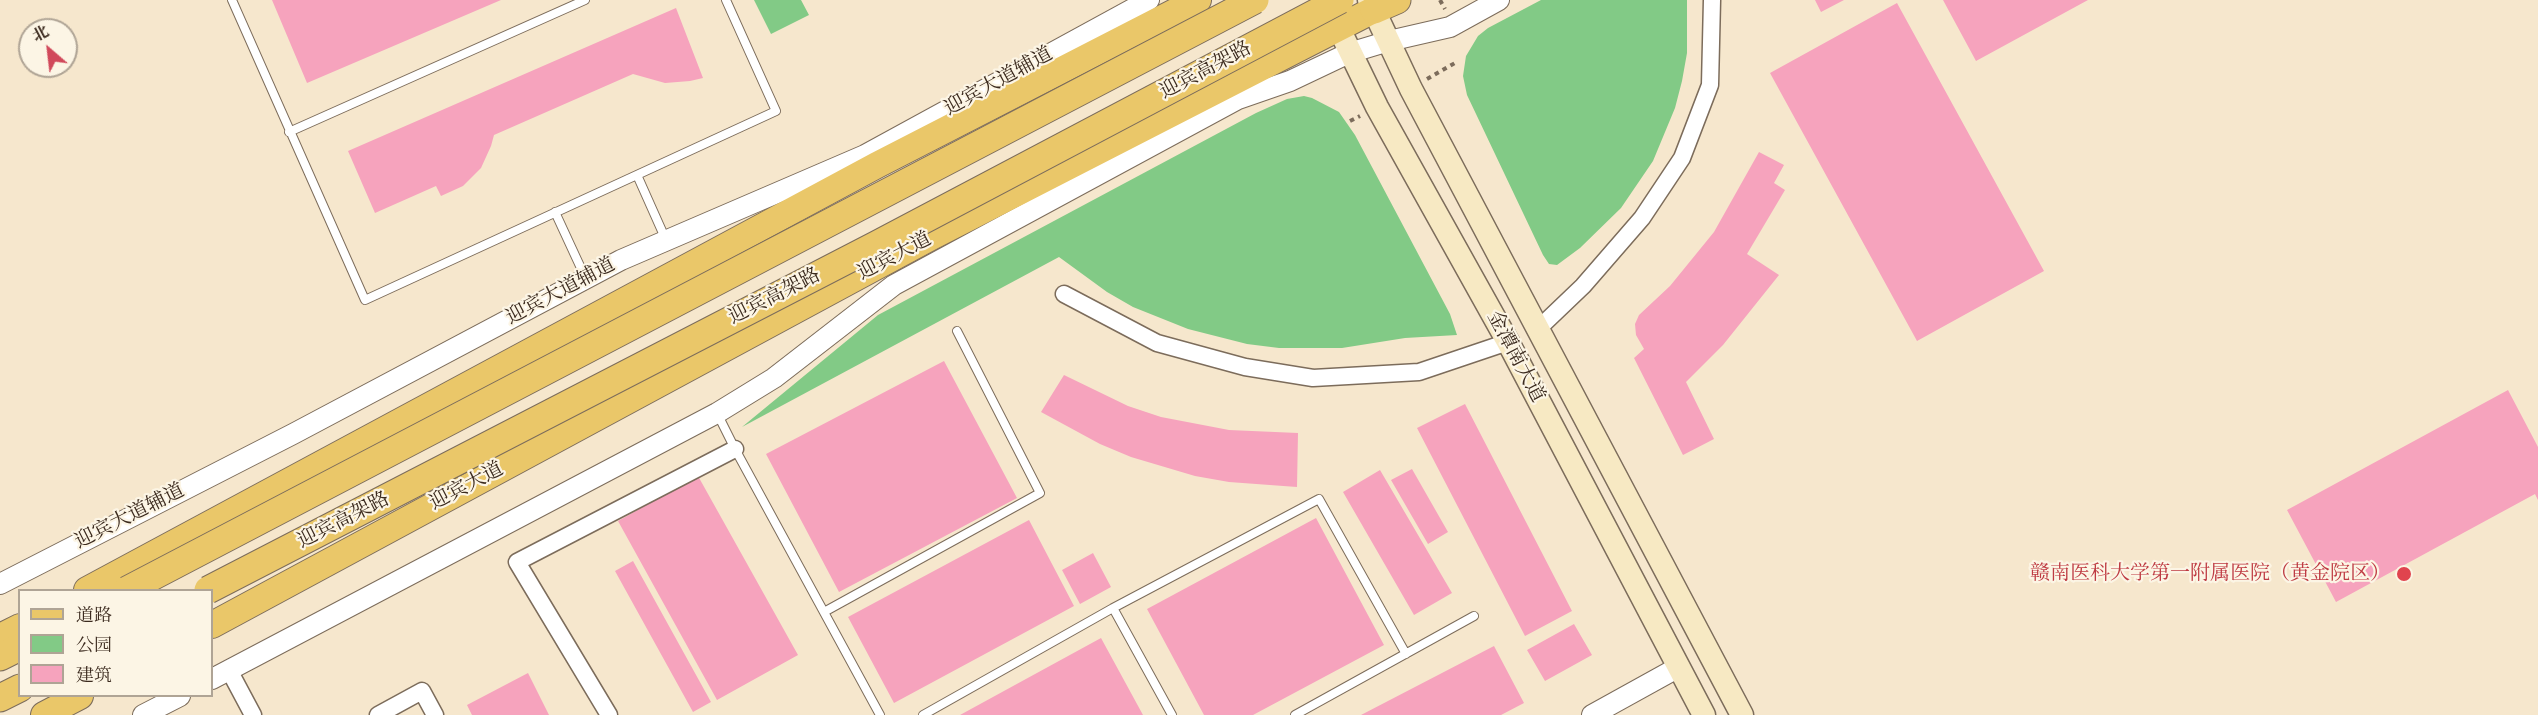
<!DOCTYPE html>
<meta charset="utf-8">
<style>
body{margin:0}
#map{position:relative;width:2538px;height:715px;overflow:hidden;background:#f6e7cd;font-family:Cardo,"Noto Serif SC",serif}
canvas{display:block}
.legend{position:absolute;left:18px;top:589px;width:195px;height:108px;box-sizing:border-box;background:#fcf5e5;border:2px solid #afa495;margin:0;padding:8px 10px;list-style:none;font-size:18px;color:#3b2a1e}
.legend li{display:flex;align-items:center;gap:12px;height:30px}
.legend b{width:30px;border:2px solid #afa495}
.north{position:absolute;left:18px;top:18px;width:60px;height:60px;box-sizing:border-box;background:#fcf5e5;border:2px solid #afa495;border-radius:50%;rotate:332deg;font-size:16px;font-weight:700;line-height:24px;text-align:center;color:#3b2a1e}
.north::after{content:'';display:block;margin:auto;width:21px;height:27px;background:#d1495b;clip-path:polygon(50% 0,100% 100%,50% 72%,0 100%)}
</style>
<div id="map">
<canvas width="2538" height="715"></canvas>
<ul class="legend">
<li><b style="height:8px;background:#eac769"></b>道路</li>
<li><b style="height:16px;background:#82ca86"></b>公园</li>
<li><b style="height:16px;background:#f6a3bd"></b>建筑</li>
</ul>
<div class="north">北</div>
</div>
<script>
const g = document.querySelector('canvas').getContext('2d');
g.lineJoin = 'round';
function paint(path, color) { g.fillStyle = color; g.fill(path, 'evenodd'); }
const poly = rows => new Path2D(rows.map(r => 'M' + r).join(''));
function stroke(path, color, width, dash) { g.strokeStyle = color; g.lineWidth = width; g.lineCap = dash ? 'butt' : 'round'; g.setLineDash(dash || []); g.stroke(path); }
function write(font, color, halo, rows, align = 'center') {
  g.font = font + ' Cardo,"Noto Serif SC",serif'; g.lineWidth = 4.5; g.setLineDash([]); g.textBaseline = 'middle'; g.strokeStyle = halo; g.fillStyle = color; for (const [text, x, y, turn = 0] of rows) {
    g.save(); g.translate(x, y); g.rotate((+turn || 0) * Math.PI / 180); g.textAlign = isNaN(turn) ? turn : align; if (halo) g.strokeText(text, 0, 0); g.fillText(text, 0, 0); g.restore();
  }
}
const green = poly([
 [754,0,801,0,809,15,771,34],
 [1541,0,1687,0,1687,53,1682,81,1675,108,1653,161,1621,208,1580,248,1557,265,1549,264,1543,255,1467,95,1463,76,1466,56,1478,36,1488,28],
 [1304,96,1312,98,1339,112,1355,135,1450,314,1457,335,1405,338,1342,348,1279,348,1247,344,1188,329,1133,307,1107,292,1059,257,742,427,878,315,1256,113,1287,99]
]);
const building = poly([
 [272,0,501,0,307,83],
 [1815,0,1844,0,1821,12],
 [1943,0,2088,0,1976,61],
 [1897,3,2044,271,1917,341,1770,73],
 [676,8,703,78,690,81,665,83,633,74,494,135,491,146,481,168,463,186,441,196,436,186,375,213,348,151],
 [1759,152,1784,165,1774,183,1785,190,1747,254,1779,275,1723,345,1686,382,1714,439,1683,455,1634,358,1644,349,1636,335,1635,324,1639,315,1670,286,1714,232],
 [944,361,1017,498,839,592,766,454],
 [1064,375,1128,406,1161,417,1229,430,1298,433,1297,487,1229,482,1195,476,1131,457,1100,444,1041,412],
 [2508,390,2538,447,2538,500,2535,494,2336,602,2287,510],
 [1465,404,1572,611,1525,636,1417,428],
 [1412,469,1448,532,1428,544,1391,480],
 [1380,470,1452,593,1414,615,1343,492],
 [698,476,798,655,717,700,618,521],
 [1316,518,1384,645,1253,715,1204,715,1147,609],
 [1029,520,1074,606,894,703,848,617],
 [1093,553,1111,587,1080,604,1062,570],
 [633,561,711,702,693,712,615,571],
 [1574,624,1592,655,1545,681,1527,650],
 [1101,638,1143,715,960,715],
 [1494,646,1524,703,1501,715,1361,715],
 [528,673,549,715,472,715,467,705]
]);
const path = poly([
 [1440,0,1445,9],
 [1427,79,1455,63],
 [1350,121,1360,116]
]);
const service = poly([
 [232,0,365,300,776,111,726,0],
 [289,132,585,0],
 [637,175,666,240],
 [555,212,586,279],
 [717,413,735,449,880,715],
 [1113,608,1172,715],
 [824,612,1040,493,957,331],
 [923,715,1113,608,1319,499,1406,654],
 [1295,715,1474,616]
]);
const minor = poly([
 [1064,294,1157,343,1245,367,1313,378,1419,372,1508,342],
 [1538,329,1583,286,1642,218,1682,158,1710,85,1712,0],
 [229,670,253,715],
 [378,715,422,691,435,715],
 [609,715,517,562,735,449]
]);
const tertiary = poly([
 [0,584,293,434,621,260,865,155,1149,0],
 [212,679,717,413,774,378,894,285,1238,99,1290,81,1349,53,1389,41,1450,27,1499,0],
 [143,715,180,696],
 [1592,715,1677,668]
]);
const secondary = poly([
 [1369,0,1411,89,1742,715],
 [1331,12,1377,107,1508,342,1704,715]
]);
const primary = poly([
 [87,590,877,165,1198,0],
 [212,625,931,237,1391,1],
 [0,637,20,627],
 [44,715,80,696]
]);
const trunk = poly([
 [1374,10,1397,0],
 [0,657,20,647],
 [0,698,20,688]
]);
const trunkBridge = poly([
 [127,590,1255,0],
 [208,590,876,245,1340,0]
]);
const markers = [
 [2404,574,8,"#e0444e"]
];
const streetNames = [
 ["迎宾高架路",1206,71,-28],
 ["迎宾大道辅道",999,82,-29],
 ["迎宾大道",895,257,-28],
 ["迎宾大道辅道",561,292,-28],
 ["迎宾高架路",775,297,-27],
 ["金潭南大道",1515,357,62],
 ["迎宾大道",467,487,-28],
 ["迎宾大道辅道",130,517,-27],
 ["迎宾高架路",344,521,-27]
];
const healthNames = [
 ["赣南医科大学第一附属医院（黄金院区）",2390,574]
];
paint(green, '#82ca86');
paint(building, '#f6a3bd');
stroke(service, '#7c6c5b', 10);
stroke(minor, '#7c6c5b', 19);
stroke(tertiary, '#7c6c5b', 22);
stroke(secondary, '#7c6c5b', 25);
stroke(primary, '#7c6c5b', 28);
stroke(trunk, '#7c6c5b', 29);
stroke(path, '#7c6c5b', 4, [4.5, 4.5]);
stroke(service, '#fff', 8);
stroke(minor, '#fff', 16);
stroke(tertiary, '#fff', 20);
stroke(secondary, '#f7e9c3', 22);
stroke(primary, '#eac769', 26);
stroke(trunk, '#eac769', 27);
stroke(trunkBridge, '#7c6c5b', 29, []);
stroke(trunkBridge, '#eac769', 27);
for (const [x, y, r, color] of markers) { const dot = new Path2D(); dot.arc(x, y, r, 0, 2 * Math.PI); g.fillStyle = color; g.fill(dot); stroke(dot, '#fcf5e5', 2); }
write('20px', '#3b2a1e', '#fcf5e5', streetNames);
write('20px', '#be3a42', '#fcf5e5', healthNames, 'right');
</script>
